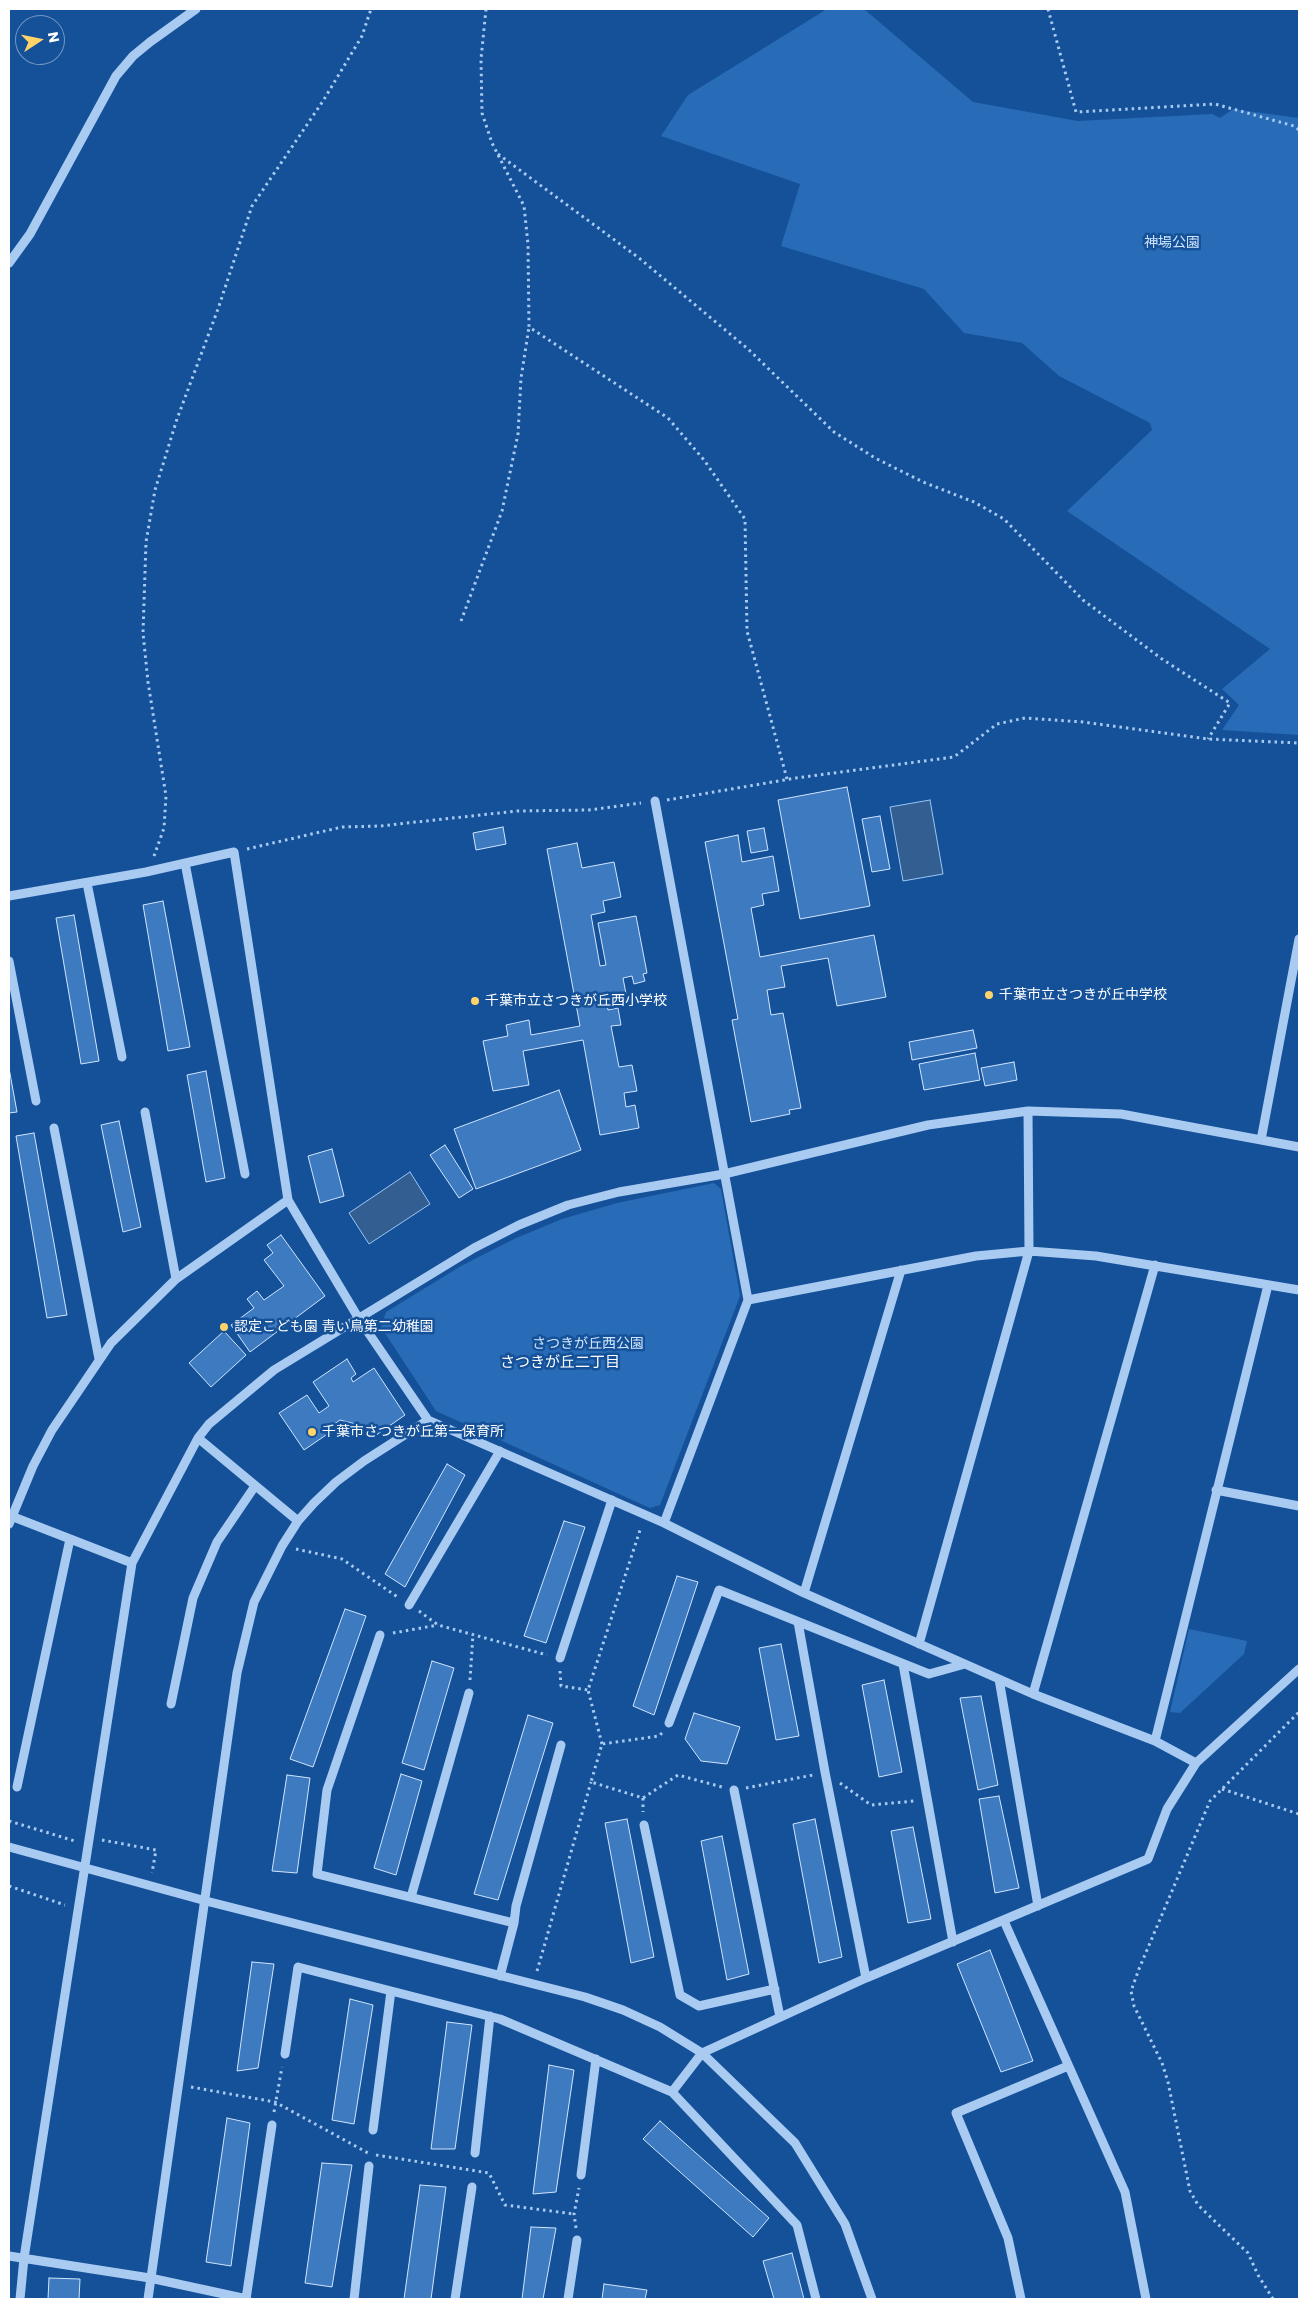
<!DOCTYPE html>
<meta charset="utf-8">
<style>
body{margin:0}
#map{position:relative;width:1308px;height:2308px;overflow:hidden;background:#155199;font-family:Poppins,sans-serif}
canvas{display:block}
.frame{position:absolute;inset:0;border:10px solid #fff;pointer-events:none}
.north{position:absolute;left:15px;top:15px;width:50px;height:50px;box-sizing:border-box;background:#155199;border:1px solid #7397c2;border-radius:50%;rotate:79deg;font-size:14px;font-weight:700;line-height:20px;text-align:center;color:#fff}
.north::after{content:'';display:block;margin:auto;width:18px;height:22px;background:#ffd26a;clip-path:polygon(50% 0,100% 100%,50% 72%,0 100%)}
</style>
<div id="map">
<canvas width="1308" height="2308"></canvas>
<div class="frame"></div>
<div class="north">N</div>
</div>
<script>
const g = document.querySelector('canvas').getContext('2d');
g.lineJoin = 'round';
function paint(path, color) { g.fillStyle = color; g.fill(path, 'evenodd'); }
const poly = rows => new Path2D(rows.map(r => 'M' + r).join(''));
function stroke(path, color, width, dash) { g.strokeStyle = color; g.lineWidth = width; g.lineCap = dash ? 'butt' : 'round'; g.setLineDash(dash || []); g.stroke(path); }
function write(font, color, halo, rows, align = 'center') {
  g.font = font + ' Poppins,"Noto Sans JP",sans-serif'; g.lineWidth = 5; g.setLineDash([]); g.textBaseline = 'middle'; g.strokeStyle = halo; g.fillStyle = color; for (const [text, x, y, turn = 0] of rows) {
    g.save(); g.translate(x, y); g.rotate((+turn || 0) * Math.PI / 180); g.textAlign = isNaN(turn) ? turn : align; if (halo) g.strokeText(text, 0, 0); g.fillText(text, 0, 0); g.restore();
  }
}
const green = poly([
 [827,9,864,9,973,102,1078,121,1212,114,1220,118,1233,109,1299,118,1299,735,1222,730,1239,705,1222,689,1270,649,1067,511,1152,430,1150,423,1059,376,1022,343,964,333,924,289,781,246,800,184,661,136,688,95],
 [714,1183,721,1189,740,1296,660,1505,650,1508,436,1411,381,1327,386,1312,461,1266,514,1239,562,1219,617,1203],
 [1189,1629,1247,1641,1244,1654,1180,1713,1170,1712]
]);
const water = poly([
 [930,800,943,874,903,881,890,807,930,800],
 [410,1172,430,1204,369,1244,349,1213,410,1172]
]);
const building = poly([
 [847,787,870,906,800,919,778,800,847,787],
 [880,816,890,869,872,872,862,819,880,816],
 [503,827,506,844,476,850,473,833,503,827],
 [764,828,768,850,751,853,747,831,764,828],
 [738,835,742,862,773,856,779,891,762,894,764,905,751,908,760,957,874,935,886,997,837,1006,828,958,781,966,785,987,767,990,771,1015,783,1013,801,1108,789,1110,790,1114,751,1122,732,1020,738,1019,705,842,738,835],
 [577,843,582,868,614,862,621,897,603,901,605,912,591,915,600,966,606,965,598,923,636,916,647,973,643,974,645,981,634,984,632,976,623,978,626,994,606,998,608,1010,618,1008,621,1025,611,1026,619,1067,632,1065,637,1091,624,1093,626,1107,635,1105,639,1128,600,1135,583,1040,523,1051,529,1085,493,1091,483,1041,508,1036,506,1025,529,1020,531,1035,580,1026,547,849,577,843],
 [163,901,190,1047,168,1051,143,905,163,901],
 [74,915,99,1061,81,1064,56,918,74,915],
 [973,1030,977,1048,912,1060,909,1042,973,1030],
 [975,1053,980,1080,924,1090,919,1064,975,1053],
 [1014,1062,1017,1080,985,1086,981,1068,1014,1062],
 [9,1068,17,1112,9,1113,9,1068],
 [206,1071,225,1178,206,1182,187,1075,206,1071],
 [559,1090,581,1150,476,1189,454,1129,559,1090],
 [119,1121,141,1227,123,1232,101,1125,119,1121],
 [34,1133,67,1315,47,1318,16,1136,34,1133],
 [445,1145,473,1189,459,1198,430,1155,445,1145],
 [332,1149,344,1196,320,1203,308,1156,332,1149],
 [281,1235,325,1296,250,1352,231,1325,254,1308,247,1299,257,1291,264,1300,284,1286,264,1260,273,1253,267,1245,281,1235],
 [224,1331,246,1355,211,1387,189,1363,224,1331],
 [347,1359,356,1374,351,1378,353,1382,374,1368,405,1415,372,1438,364,1426,340,1420,329,1428,332,1431,304,1450,279,1413,307,1395,319,1413,329,1406,313,1382,347,1359],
 [447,1464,465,1475,405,1587,385,1574,447,1464],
 [564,1521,585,1527,546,1643,524,1636,564,1521],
 [677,1576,698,1582,654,1715,633,1706,677,1576],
 [345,1609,366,1616,313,1767,290,1759,345,1609],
 [781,1644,799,1736,776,1740,759,1648,781,1644],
 [432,1661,454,1668,424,1770,402,1763,432,1661],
 [884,1680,902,1772,879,1777,862,1685,884,1680],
 [981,1696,998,1785,978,1790,960,1698,981,1696],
 [694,1713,740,1727,727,1764,701,1761,685,1739,694,1713],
 [528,1715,553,1723,498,1900,474,1894,528,1715],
 [401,1774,422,1781,396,1875,374,1868,401,1774],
 [287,1775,310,1778,297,1873,272,1871,287,1775],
 [999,1796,1019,1888,995,1893,979,1799,999,1796],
 [627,1819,654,1957,631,1963,605,1823,627,1819],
 [815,1819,842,1957,819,1963,793,1824,815,1819],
 [913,1827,931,1919,908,1923,891,1831,913,1827],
 [722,1836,749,1974,727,1980,701,1841,722,1836],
 [990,1950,1033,2061,1001,2072,957,1964,990,1950],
 [252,1962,274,1964,258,2068,237,2071,252,1962],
 [350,1999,373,2005,354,2124,332,2120,350,1999],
 [447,2022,472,2025,455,2149,431,2149,447,2022],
 [549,2065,574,2070,556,2192,533,2194,549,2065],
 [227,2118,250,2123,231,2266,206,2262,227,2118],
 [660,2121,769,2218,753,2237,643,2139,660,2121],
 [322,2163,352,2165,332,2287,305,2283,322,2163],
 [420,2185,446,2187,431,2299,404,2299,420,2185],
 [531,2227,556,2228,543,2299,522,2299,531,2227],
 [792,2253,804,2299,774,2299,763,2261,792,2253],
 [49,2278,80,2279,79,2299,48,2299,49,2278],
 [604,2284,647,2290,645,2299,602,2299,604,2284]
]);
const path = poly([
 [486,9,481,59,482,113,492,143,524,206,528,244,529,327,668,418,704,460,745,519,747,631,787,779],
 [1048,9,1076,112,1215,104,1294,126,1299,130],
 [498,154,639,258,748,349,834,432,875,458,923,482,974,502,1004,519,1083,600,1162,659,1230,703,1208,739],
 [461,621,502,511,518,434,521,378,529,327],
 [667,800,796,778,954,757,997,724,1025,718,1083,722,1208,739,1299,743],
 [247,849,342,827,380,826,517,811,589,810,641,803],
 [154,856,164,828,166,796,148,682,143,633,146,542,155,490,177,419,218,309,252,206,323,101,362,36,371,9],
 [296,1549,342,1559,399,1598],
 [419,1611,438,1625,547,1655],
 [393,1633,438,1625],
 [560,1671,561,1686,588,1690],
 [470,1680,473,1634],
 [662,1733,659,1736,602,1744,591,1782,643,1798,678,1775,722,1787],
 [602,1744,588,1690,641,1527],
 [840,1783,871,1805,914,1801],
 [746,1788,813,1775],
 [1222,1789,1299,1814],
 [643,1798,643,1812],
 [9,1821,75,1841],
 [102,1840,156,1850,152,1873],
 [9,1886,65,1905],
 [537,1971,591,1782],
 [191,2087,275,2102,368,2153],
 [274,2112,282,2067],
 [376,2155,489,2173,505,2205,574,2214],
 [576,2228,574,2214,579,2188],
 [1273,2299,1258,2275,1248,2253,1198,2205,1190,2191,1168,2082,1162,2063,1134,2006,1131,1991,1139,1969,1210,1801,1299,1712]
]);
const minor = poly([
 [9,263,30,234,116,76,133,56,150,42,196,9],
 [655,801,748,1300,664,1523],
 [185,863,245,1174],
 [87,883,122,1057],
 [9,896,146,872,234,852,288,1200,359,1319,428,1420,664,1523,804,1593,1033,1694,1155,1741,1196,1763],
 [9,961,36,1101],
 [145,1112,176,1279],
 [54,1128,99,1359],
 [1261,1140,1299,939],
 [748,1300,976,1256,1029,1251,1096,1256,1299,1290],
 [198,1438,298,1521],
 [1216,1490,1299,1506],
 [11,1516,132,1563],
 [9,1524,33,1466,52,1430,111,1343,176,1279,288,1200],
 [804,1593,901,1270],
 [409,1605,500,1451],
 [798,1622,825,1772,866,1978],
 [380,1635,327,1790,317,1874,514,1923],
 [919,1644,1029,1251,1028,1111],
 [560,1658,612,1500],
 [903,1664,953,1942],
 [999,1679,1038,1906],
 [1033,1694,1155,1265],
 [171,1704,193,1598,217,1542,255,1486],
 [669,1723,719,1590,929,1674,965,1664],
 [1155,1741,1268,1285],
 [17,1787,70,1539],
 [734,1790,780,2017],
 [644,1825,680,1995,699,2006,775,1989],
 [9,1847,206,1901,585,1997,623,2010,660,2027,702,2053,795,2143,845,2224,872,2299],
 [411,1897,469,1693],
 [1004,1921,1125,2192,1146,2299],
 [500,1976,514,1923,516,1906,561,1745],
 [285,2054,298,1967,500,2019,672,2092,702,2053,866,1978,1148,1859,1167,1809,1196,1763,1299,1669],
 [672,2092,797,2225,816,2299],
 [373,2130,391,1991],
 [475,2153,490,2016],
 [581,2175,596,2059],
 [9,2256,150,2278,247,2299],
 [20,2299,24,2258,132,1563,198,1438,209,1424,274,1370,474,1248,519,1225,568,1205,619,1192,724,1174,928,1125,1028,1111,1121,1114,1299,1147],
 [148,2299,237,1673,254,1602,282,1546,298,1521,314,1503,336,1482,364,1461,428,1420],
 [246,2299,272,2125],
 [354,2299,369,2166],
 [455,2299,472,2187],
 [568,2299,577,2240],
 [1021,2299,1008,2238,956,2113,1068,2066]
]);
const markers = [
 [989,995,5,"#ffd26a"],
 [475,1001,5,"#ffd26a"],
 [224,1327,5,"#ffd26a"],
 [312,1432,5,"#ffd26a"]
];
const parkNames = [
 ["神場公園",1172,243],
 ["さつきが丘西公園",588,1344]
];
const poiNames = [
 ["千葉市立さつきが丘中学校",999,995],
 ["千葉市立さつきが丘西小学校",485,1001],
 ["認定こども園 青い鳥第二幼稚園",234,1327],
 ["千葉市さつきが丘第一保育所",322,1432]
];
const neighbourhoodNames = [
 ["さつきが丘二丁目",560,1363]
];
paint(green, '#286bb7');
paint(water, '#325e92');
stroke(water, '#9bc6f5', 1);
paint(building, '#3d7ac0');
stroke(building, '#d0e5fd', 1);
stroke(path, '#a9cbf2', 3, [2.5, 4]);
stroke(minor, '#a9cbf2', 9);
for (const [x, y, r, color] of markers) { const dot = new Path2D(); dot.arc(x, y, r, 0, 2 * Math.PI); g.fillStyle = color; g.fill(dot); stroke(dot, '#155199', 2); }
write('14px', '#d0e5fd', '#155199', parkNames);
write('14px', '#fff', '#155199', poiNames, 'left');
write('15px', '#fff', '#155199', neighbourhoodNames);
</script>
